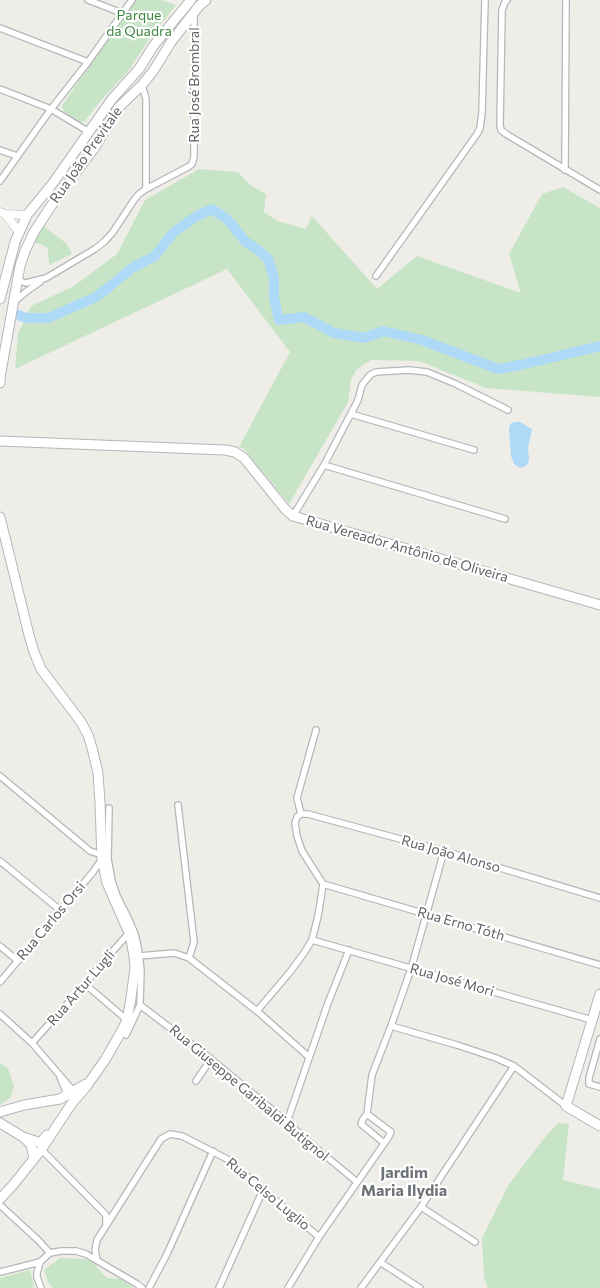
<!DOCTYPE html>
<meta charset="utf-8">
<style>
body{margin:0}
canvas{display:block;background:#efede7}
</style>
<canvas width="600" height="1288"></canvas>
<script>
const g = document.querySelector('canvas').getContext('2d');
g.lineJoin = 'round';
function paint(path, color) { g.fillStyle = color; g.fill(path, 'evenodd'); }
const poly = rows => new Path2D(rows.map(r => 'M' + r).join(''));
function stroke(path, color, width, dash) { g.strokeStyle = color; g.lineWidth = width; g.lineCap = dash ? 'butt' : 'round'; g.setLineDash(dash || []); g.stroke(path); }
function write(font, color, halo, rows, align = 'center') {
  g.font = font + ' Commissioner,sans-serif'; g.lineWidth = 4.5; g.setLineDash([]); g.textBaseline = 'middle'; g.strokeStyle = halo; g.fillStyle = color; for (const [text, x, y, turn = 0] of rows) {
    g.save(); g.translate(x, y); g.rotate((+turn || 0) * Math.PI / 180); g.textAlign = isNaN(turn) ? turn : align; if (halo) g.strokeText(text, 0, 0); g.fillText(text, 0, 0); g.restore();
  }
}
const green = poly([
 [134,0,161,0,176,5,150,38,129,70,98,104,85,121,81,122,75,121,64,111,62,106],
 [199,169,238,172,250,185,266,194,264,212,278,221,306,229,312,216,377,289,417,256,521,293,509,254,542,194,563,187,600,208,600,397,486,388,419,361,371,360,356,370,351,380,348,402,289,504,244,449,239,447,290,352,227,269,15,369,18,334,31,306,74,286,117,254,145,200],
 [41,224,67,244,72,254,49,265,48,248,40,244,32,242],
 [0,1063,8,1068,14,1087,10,1098,0,1105],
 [558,1123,569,1124,563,1180,600,1189,600,1288,488,1288,484,1278,482,1238,509,1184,546,1136],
 [60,1258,84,1259,93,1263,107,1278,121,1279,133,1288,52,1288,48,1282,44,1270],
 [30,1270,34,1286,32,1288,0,1288,0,1278]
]);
const water = poly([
 [516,422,520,422,532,429,528,448,529,460,526,466,520,468,514,464,511,456,509,428,511,423]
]);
const river = poly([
 [18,315,26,318,48,318,96,297,108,288,132,268,155,256,173,233,195,217,212,209,227,219,246,242,258,250,268,259,274,277,274,298,279,320,304,317,334,333,365,338,383,331,422,340,498,369,520,365,600,346]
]);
const minor = poly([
 [88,0,122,13],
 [507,0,505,2,502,10,500,125,501,130,506,134,600,190],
 [0,28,88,62],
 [142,85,146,99,146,189],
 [0,89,51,109,89,132],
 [0,150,17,156],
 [565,170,566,0],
 [0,181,51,109,88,62,132,0],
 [376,276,477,134,480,128,482,113,485,0],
 [17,279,20,281,26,283,46,278,95,249,105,241,113,232,134,200,139,194,146,189,188,167,192,164,194,157,194,14],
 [14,302,27,291,40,282],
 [351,414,474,450],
 [324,465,505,519],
 [293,516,324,465,358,400,362,385,370,375,376,372,409,370,427,372,456,384,508,410],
 [0,776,90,851,102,855],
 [178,805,194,942,189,958],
 [109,808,108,859,112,881,117,896,129,920,135,934,138,947,141,970,140,1005,126,1035],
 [301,814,308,814,444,851,600,898],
 [301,814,297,798,316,730],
 [0,861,60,910],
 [323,884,600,965],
 [312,940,592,1020],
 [0,946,18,961],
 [139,956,174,953,189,958,257,1011,309,1057],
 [0,982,93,872,102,859],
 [85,984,127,1020],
 [140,1005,211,1059,287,1122,310,1143,357,1182],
 [257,1011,290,972,304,953,312,940,318,916,321,898,323,884,302,851,297,836,295,823,297,817,301,814],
 [0,1014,32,1043,76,1094],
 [391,1026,457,1045,496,1058,514,1066,566,1106],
 [600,1039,589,1078,589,1084,600,1087],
 [32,1043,85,984,103,962,129,933],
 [60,1077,68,1096],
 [196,1081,211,1059],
 [367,1114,372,1075,391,1026,411,969,444,851],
 [287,1122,328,1003,349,950],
 [41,1149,106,1215,106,1225],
 [0,1205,38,1240,50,1253],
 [421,1207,475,1242],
 [97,1260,95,1250,97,1240,161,1139,170,1134,182,1136,227,1159,319,1237],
 [380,1262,420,1288],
 [0,1272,40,1262],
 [41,1288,37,1277,37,1273,40,1262,50,1253,61,1251,76,1251,86,1254,137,1284,142,1288],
 [149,1288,167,1254,213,1151],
 [219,1288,263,1190],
 [288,1288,319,1237,388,1138,391,1132,367,1114,363,1119,361,1124,384,1143],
 [361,1288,421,1207,514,1066]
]);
const tertiary = poly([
 [0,212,5,214,27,215],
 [5,214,19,232]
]);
const secondary = poly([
 [0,299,15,242,27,215,53,183,112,99,139,69,154,45,191,0],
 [1,372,20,266,25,251,34,232,51,206,95,147,119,107,142,85,154,70,171,42,199,6,206,0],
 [0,383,1,367],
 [0,441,225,450,235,452,244,458,285,509,293,516,600,605],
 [0,517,29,635,34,652,41,669,81,722,88,735,92,748,98,773,100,803,102,859,107,883,130,935,134,956,135,968,131,998,127,1020,121,1032,105,1060,86,1087,72,1103,41,1150,13,1185,0,1199],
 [600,994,566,1106,600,1126],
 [0,1112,24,1105,60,1099,86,1084],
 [0,1123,23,1137,31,1144,34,1159],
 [23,1137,38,1142,42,1141,47,1135]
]);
const parkNames = [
 ["Parque",139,15],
 ["da Quadra",139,31]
];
const streetNames = [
 ["Rua José Brombral",194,85,-90],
 ["Rua João Previtale",86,155,-55],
 ["Rua Vereador Antônio de Oliveira",407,549,16],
 ["Rua João Alonso",451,854,16],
 ["Rua Carlos Orsi",51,921,-50],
 ["Rua Erno Tóth",461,924,16],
 ["Rua José Mori",452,980,16],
 ["Rua Artur Lugli",81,988,-49],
 ["Rua Giuseppe Garibaldi Butignol",249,1093,40],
 ["Rua Celso Luglio",268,1194,40]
];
const quarterNames = [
 ["Jardim",404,1173],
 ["Maria Ilydia",404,1191]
];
paint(green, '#c7e4c6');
paint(water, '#aedaf8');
stroke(river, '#aedaf8', 10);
stroke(minor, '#b4b7ba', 8);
stroke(tertiary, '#b4b7ba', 9);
stroke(secondary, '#b3b6ba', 11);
stroke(minor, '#fff', 5.5);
stroke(tertiary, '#fff', 8);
stroke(secondary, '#fff', 9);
write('14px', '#3e8540', '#fff', parkNames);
write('14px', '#5e6266', '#fff', streetNames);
write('bold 16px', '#6f7478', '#fff', quarterNames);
</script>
